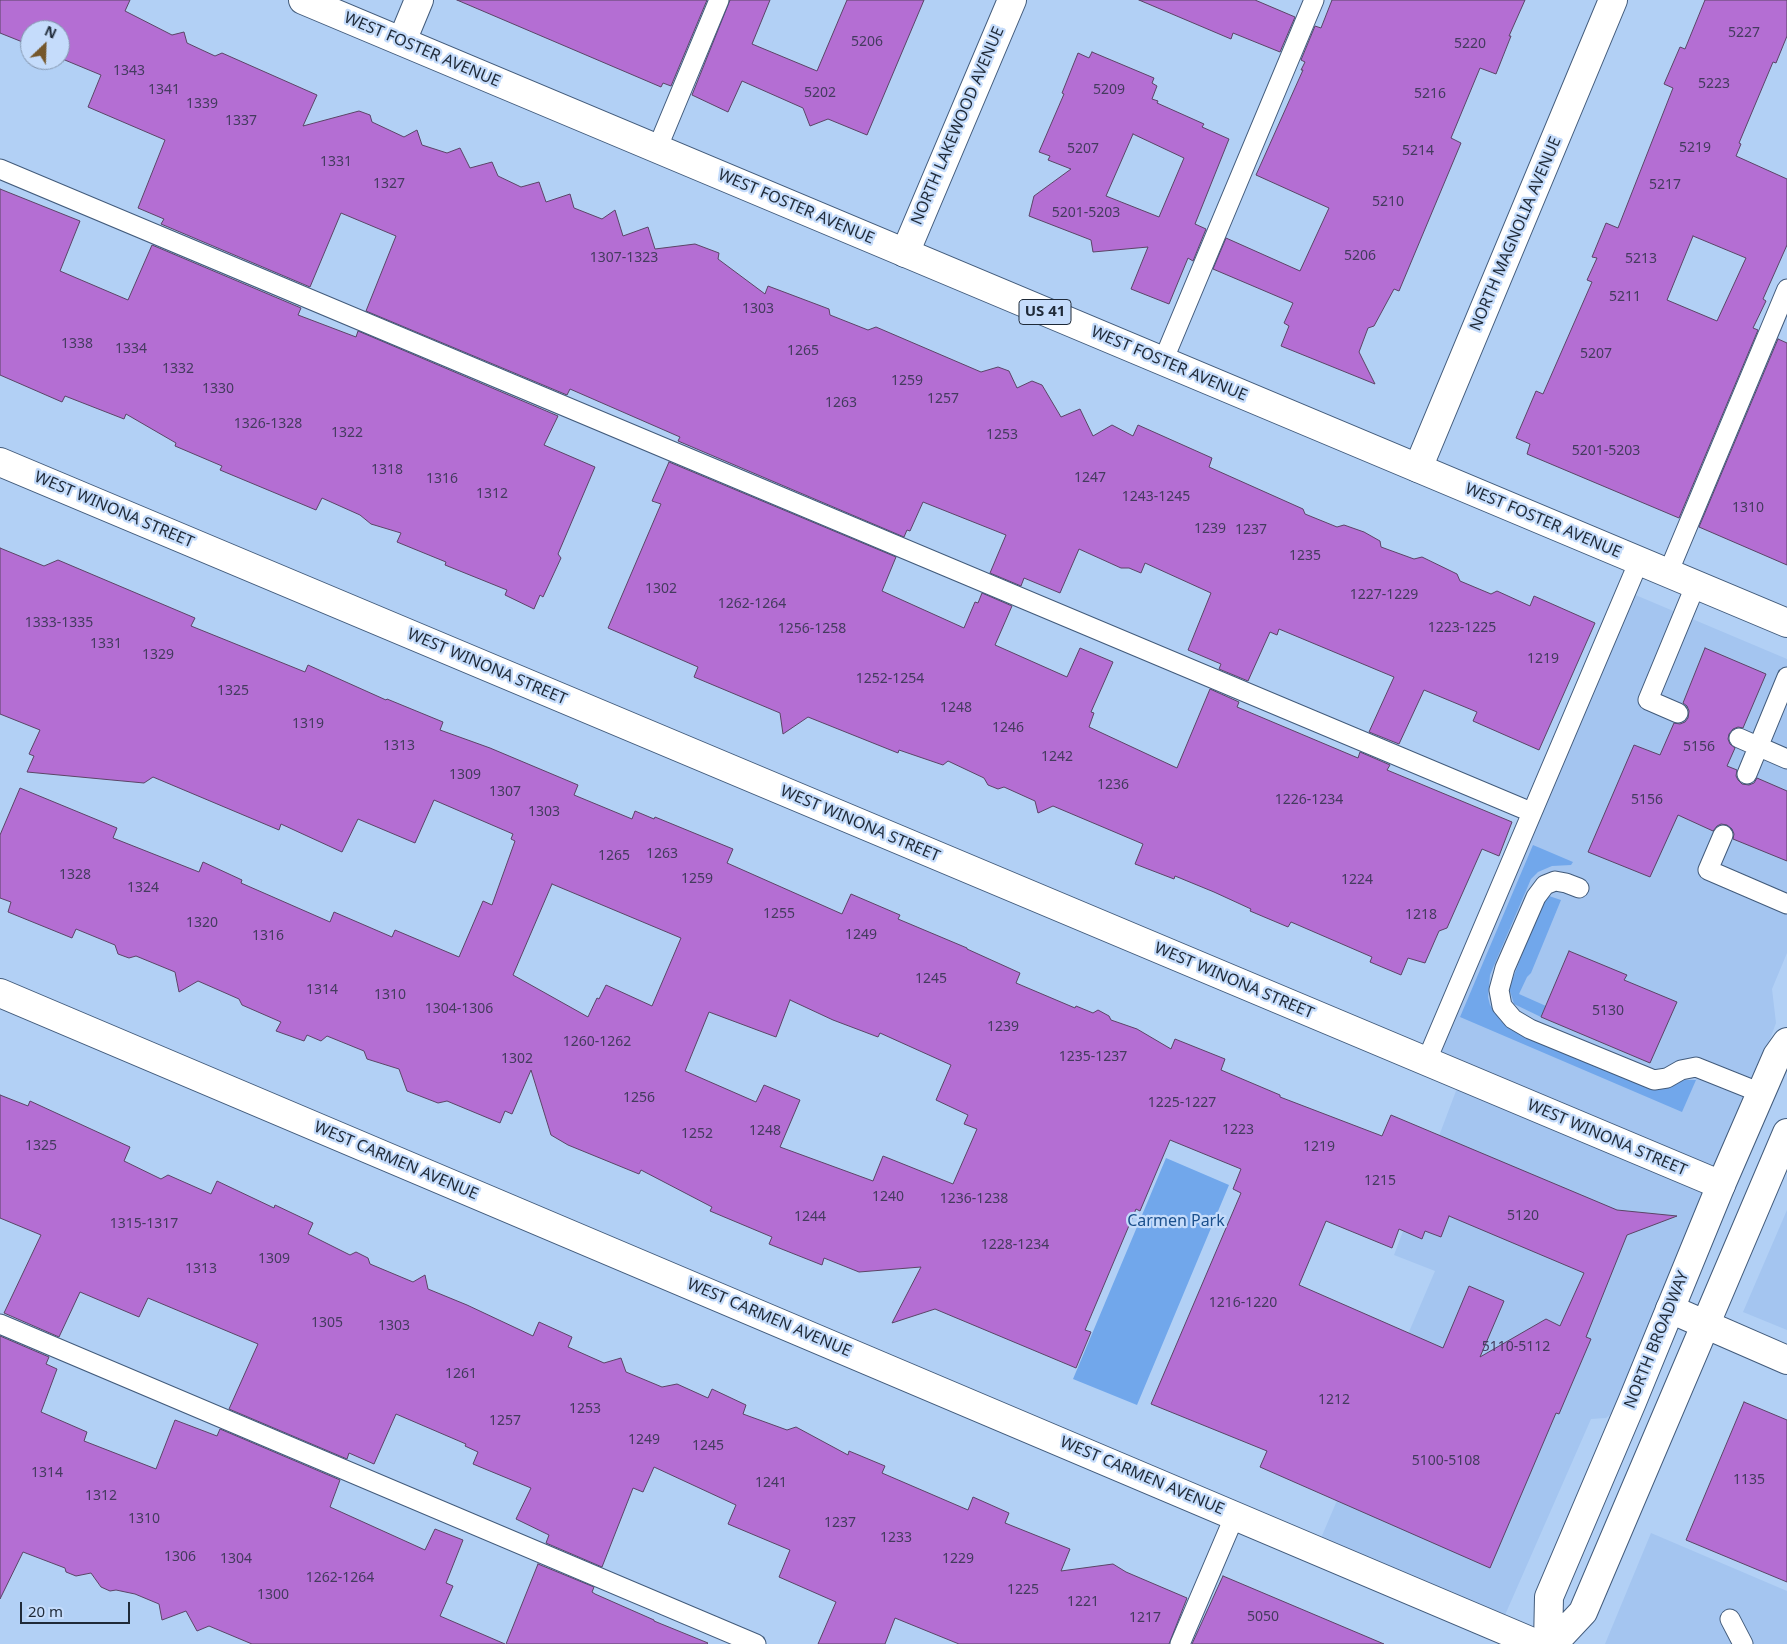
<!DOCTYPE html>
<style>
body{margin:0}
#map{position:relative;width:1787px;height:1644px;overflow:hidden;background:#b2d0f5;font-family:"Noto Sans",sans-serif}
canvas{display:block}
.north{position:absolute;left:20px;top:20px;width:50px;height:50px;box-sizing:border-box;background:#c5dcfb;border:1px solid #8395ad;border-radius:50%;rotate:24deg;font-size:14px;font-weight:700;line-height:20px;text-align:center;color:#1f2a38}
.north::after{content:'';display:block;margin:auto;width:18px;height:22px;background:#75572b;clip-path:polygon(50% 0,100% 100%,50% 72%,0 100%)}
.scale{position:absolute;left:20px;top:1602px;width:110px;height:22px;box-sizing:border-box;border:2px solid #1f2a38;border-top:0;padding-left:6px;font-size:15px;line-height:18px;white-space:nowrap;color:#1f2a38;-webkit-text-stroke:4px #c5dcfb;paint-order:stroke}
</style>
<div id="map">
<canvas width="1787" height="1644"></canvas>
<div class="north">N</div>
<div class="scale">20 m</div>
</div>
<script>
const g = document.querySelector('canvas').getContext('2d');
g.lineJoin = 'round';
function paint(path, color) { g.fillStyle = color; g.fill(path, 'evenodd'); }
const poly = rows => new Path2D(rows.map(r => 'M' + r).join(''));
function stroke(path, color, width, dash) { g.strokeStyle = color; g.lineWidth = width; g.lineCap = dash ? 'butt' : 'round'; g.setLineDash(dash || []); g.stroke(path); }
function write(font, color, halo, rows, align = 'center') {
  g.font = font + ' "Noto Sans",sans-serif'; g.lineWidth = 4.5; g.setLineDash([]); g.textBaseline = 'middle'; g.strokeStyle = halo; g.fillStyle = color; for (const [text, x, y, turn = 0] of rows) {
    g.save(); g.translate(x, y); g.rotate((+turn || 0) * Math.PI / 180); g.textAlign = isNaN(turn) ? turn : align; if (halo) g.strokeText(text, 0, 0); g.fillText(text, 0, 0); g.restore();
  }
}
const built = poly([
 [1626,591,1787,659,1787,953,1772,989,1776,1023,1733,1138,1615,1411,1606,1418,1591,1419,1498,1631,1315,1552,1435,1271,1394,1255,1459,1083,1428,1070],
 [1787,1210,1787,1330,1743,1312],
 [1651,1533,1787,1591,1787,1644,1605,1644]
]);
const green = poly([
 [1533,845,1573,862,1571,865,1552,866,1538,872,1531,879,1490,975,1488,997,1490,1005,1501,1021,1509,1026,1669,1083,1685,1080,1696,1080,1682,1112,1460,1017],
 [1549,896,1561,900,1531,973,1527,977,1519,994,1546,1006,1541,1017,1514,1004,1509,988,1543,901],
 [1166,1158,1229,1185,1137,1405,1073,1379]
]);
const building = poly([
 [0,0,130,0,125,11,172,35,184,32,187,43,202,50,215,56,222,53,317,95,303,126,359,111,370,115,372,122,404,137,417,130,422,145,447,153,460,148,470,168,492,162,498,176,521,187,539,182,546,202,570,194,574,208,602,219,615,210,623,236,648,227,655,249,695,244,719,253,718,259,765,294,768,286,829,309,830,315,868,330,876,327,981,372,998,367,1009,371,1017,388,1032,381,1042,385,1061,417,1080,409,1093,436,1112,425,1133,436,1138,425,1212,458,1209,467,1303,509,1305,514,1337,527,1344,525,1364,532,1380,541,1381,547,1414,559,1422,557,1457,574,1460,581,1491,594,1497,591,1530,606,1534,596,1595,623,1539,750,1473,721,1477,712,1424,690,1399,744,1369,732,1394,677,1279,629,1277,635,1270,632,1248,681,1219,669,1221,664,1188,650,1211,593,1145,563,1141,573,1129,568,1121,568,1079,549,1060,593,1024,578,1021,586,990,573,1006,535,923,502,910,531,907,530,904,537,678,441,680,437,570,389,567,395,366,311,396,236,341,213,310,287,161,224,164,219,138,208,165,140,88,107,101,75,60,58,60,30,30,30,30,45,0,33,0,0],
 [457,0,707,0,671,86,663,83,661,87,457,0],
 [730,0,770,0,752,44,817,71,847,0,924,0,867,135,828,119,810,126,803,108,742,81,728,112,692,95,730,0],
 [1139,0,1255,0,1295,17,1280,52,1233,33,1231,39,1139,0],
 [1332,0,1525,0,1509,36,1511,36,1496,74,1480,68,1451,138,1461,143,1399,291,1394,289,1374,326,1368,328,1359,352,1375,384,1281,346,1289,326,1284,323,1293,303,1213,269,1226,238,1300,271,1329,208,1256,175,1303,70,1301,70,1305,62,1301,60,1315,26,1321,28,1332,0],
 [1705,0,1787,0,1787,36,1776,63,1773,62,1739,143,1741,144,1736,156,1787,179,1787,245,1763,299,1766,301,1753,328,1758,330,1679,518,1527,454,1530,444,1516,438,1536,391,1543,394,1592,282,1587,280,1597,258,1592,257,1606,223,1618,228,1673,88,1664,84,1680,47,1685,49,1705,0],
 [1693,236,1746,258,1717,321,1667,300,1693,236],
 [1092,52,1154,78,1152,83,1157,86,1152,99,1158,101,1157,103,1204,124,1202,127,1229,139,1195,224,1206,229,1193,261,1188,258,1169,304,1131,289,1148,247,1093,252,1091,240,1029,216,1034,196,1071,169,1048,160,1050,156,1039,152,1064,94,1062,93,1078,53,1089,58,1092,52],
 [1133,134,1184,158,1159,217,1106,196,1133,134],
 [0,189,80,221,60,271,128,300,152,245,301,308,298,315,356,337,358,331,558,416,544,445,595,467,558,554,561,558,543,597,540,595,534,609,505,595,507,590,445,565,446,562,397,542,401,533,371,524,360,515,322,498,316,510,220,470,222,466,175,446,176,443,126,414,124,419,65,396,62,402,0,375,0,189],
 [1778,339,1787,343,1787,565,1699,527,1778,339],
 [669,462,896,557,882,591,964,628,975,602,978,603,982,593,1012,606,995,645,1067,677,1080,648,1113,662,1091,712,1094,713,1089,727,1177,768,1210,689,1239,702,1237,707,1358,758,1360,752,1390,765,1387,770,1512,822,1499,856,1482,849,1447,928,1439,931,1425,963,1408,958,1401,975,1370,962,1372,957,1291,922,1288,927,1250,911,1251,909,1214,892,1175,876,1174,879,1135,864,1143,844,1053,806,1038,813,1035,801,1004,787,998,789,988,785,984,778,948,761,943,765,899,750,898,753,808,717,783,734,780,713,694,677,698,667,608,628,661,504,652,501,669,462],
 [0,548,44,566,58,560,195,618,191,626,305,672,308,665,386,700,387,699,443,722,440,730,490,748,578,785,574,795,632,819,635,811,654,819,655,817,733,849,727,863,842,914,851,894,900,915,898,919,967,948,967,949,1020,973,1016,983,1075,1008,1076,1006,1093,1013,1098,1010,1109,1016,1111,1020,1137,1029,1171,1049,1175,1039,1225,1059,1221,1070,1280,1095,1280,1097,1382,1136,1391,1115,1617,1210,1677,1216,1627,1235,1586,1337,1591,1339,1559,1414,1556,1413,1490,1568,1260,1467,1267,1451,1151,1404,1241,1193,1233,1189,1241,1169,1170,1140,1140,1211,1136,1209,1085,1330,1091,1332,1076,1368,935,1309,892,1323,921,1267,859,1272,824,1258,822,1265,769,1244,772,1237,710,1211,712,1207,641,1170,639,1174,568,1145,551,1135,531,1070,512,1114,505,1111,500,1123,447,1101,438,1103,407,1091,399,1069,367,1059,364,1051,327,1036,321,1041,307,1035,304,1041,276,1031,281,1022,242,1005,239,999,198,981,179,992,175,972,136,956,129,958,118,954,115,945,76,929,72,938,8,912,11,902,0,898,0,835,20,788,117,828,113,838,199,872,203,862,242,880,241,883,330,922,334,912,392,937,395,930,459,957,483,901,492,905,515,841,511,839,513,834,434,800,415,843,358,819,342,852,281,824,279,830,153,777,144,783,27,772,34,756,29,754,40,730,0,714,0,548],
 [552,884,681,938,652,1006,606,985,599,999,597,998,588,1017,513,975,552,884],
 [790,1000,833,1020,878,1037,880,1033,951,1065,936,1100,968,1115,964,1124,977,1129,953,1184,883,1156,873,1181,780,1147,800,1100,764,1085,756,1102,685,1071,709,1012,776,1037,790,1000],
 [1449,1216,1584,1273,1560,1326,1546,1319,1480,1357,1504,1301,1469,1286,1443,1348,1299,1285,1326,1221,1392,1248,1399,1229,1422,1239,1425,1231,1441,1237,1449,1216],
 [1705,648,1766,674,1743,728,1738,727,1733,729,1729,734,1728,739,1730,744,1735,748,1727,766,1737,770,1736,776,1738,780,1742,784,1749,785,1754,783,1757,778,1787,791,1787,861,1733,839,1734,834,1732,829,1727,825,1721,824,1717,826,1713,831,1678,815,1650,877,1588,852,1634,745,1660,755,1674,723,1680,724,1685,722,1688,718,1689,711,1687,706,1683,703,1705,648],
 [1569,951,1627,975,1624,980,1677,1002,1650,1063,1541,1017,1569,951],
 [0,1095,28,1106,30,1101,130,1147,124,1161,161,1179,168,1175,211,1194,217,1181,274,1208,275,1205,313,1223,308,1234,350,1255,356,1252,368,1258,370,1264,413,1282,425,1275,428,1289,467,1305,533,1336,539,1322,572,1337,568,1347,604,1363,621,1358,626,1372,662,1387,677,1384,708,1398,712,1389,746,1405,743,1414,787,1430,796,1427,848,1455,849,1451,885,1466,882,1473,968,1510,973,1497,1009,1513,1005,1523,1070,1549,1061,1571,1113,1564,1126,1572,1187,1598,1169,1644,959,1644,895,1618,885,1644,818,1644,836,1602,779,1577,790,1550,728,1524,736,1505,654,1467,643,1492,633,1488,602,1567,546,1543,549,1535,516,1519,531,1488,473,1464,478,1452,465,1446,466,1444,396,1414,374,1464,349,1453,347,1459,229,1409,258,1344,148,1298,139,1317,80,1292,59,1337,4,1313,41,1235,0,1218,0,1095],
 [0,1336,49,1357,46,1364,57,1369,41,1412,87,1432,84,1441,156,1469,175,1420,217,1436,220,1429,340,1480,330,1507,425,1550,435,1529,463,1540,446,1583,453,1586,440,1616,505,1644,252,1644,209,1626,197,1631,186,1611,162,1620,159,1604,135,1594,116,1590,110,1591,101,1587,91,1573,76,1576,66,1572,65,1568,23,1552,0,1599,0,1336],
 [1744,1402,1787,1420,1787,1582,1686,1540,1744,1402],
 [538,1564,594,1587,592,1592,595,1594,654,1620,654,1621,708,1643,707,1644,506,1644,538,1564],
 [1223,1576,1384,1644,1192,1644,1223,1576]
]);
const lane = poly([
 [657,149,719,0],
 [0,169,1531,812],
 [1163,361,1314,0],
 [1668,573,1787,289],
 [1678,713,1648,700,1696,584],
 [1739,738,1787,759],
 [1747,774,1787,677],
 [1723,835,1708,870,1787,904],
 [1579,888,1566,883,1555,881,1545,885,1536,897,1505,968,1499,990,1502,1006,1513,1019,1530,1029,1654,1080,1667,1078,1681,1070,1696,1067,1761,1093],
 [1426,1062,1639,561],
 [0,1324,756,1644],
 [1730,1619,1743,1644],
 [1180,1644,1235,1515]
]);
const street = poly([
 [402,41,419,0],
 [905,253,1012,0],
 [0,462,1721,1185],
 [1418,468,1613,0],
 [0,993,1537,1644],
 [1670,1309,1787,1360]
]);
const secondary = poly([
 [1548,1644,1549,1597,1632,1402,1721,1185,1777,1056,1787,1042],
 [1553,1644,1583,1612,1787,1133]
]);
const primary = poly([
 [303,0,1787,623]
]);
const numberNames = [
 ["5227",1744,33],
 ["5206",867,42],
 ["5220",1470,44],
 ["1343",129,71],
 ["5223",1714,84],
 ["1341",164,90],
 ["5209",1109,90],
 ["5202",820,93],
 ["5216",1430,94],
 ["1339",202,104],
 ["1337",241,121],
 ["5219",1695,148],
 ["5207",1083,149],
 ["5214",1418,151],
 ["1331",336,162],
 ["1327",389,184],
 ["5217",1665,185],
 ["5210",1388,202],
 ["5201-5203",1086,213],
 ["5206",1360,256],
 ["1307-1323",624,258],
 ["5213",1641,259],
 ["5211",1625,297],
 ["1303",758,309],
 ["1338",77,344],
 ["1334",131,349],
 ["1265",803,351],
 ["5207",1596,354],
 ["1332",178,369],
 ["1259",907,381],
 ["1330",218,389],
 ["1257",943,399],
 ["1263",841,403],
 ["1326-1328",268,424],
 ["1322",347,433],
 ["1253",1002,435],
 ["5201-5203",1606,451],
 ["1318",387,470],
 ["1247",1090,478],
 ["1316",442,479],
 ["1312",492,494],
 ["1243-1245",1156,497],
 ["1310",1748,508],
 ["1239",1210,529],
 ["1237",1251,530],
 ["1235",1305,556],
 ["1302",661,589],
 ["1227-1229",1384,595],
 ["1262-1264",752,604],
 ["1333-1335",59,623],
 ["1223-1225",1462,628],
 ["1256-1258",812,629],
 ["1331",106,644],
 ["1329",158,655],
 ["1219",1543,659],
 ["1252-1254",890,679],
 ["1325",233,691],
 ["1248",956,708],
 ["1319",308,724],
 ["1246",1008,728],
 ["1313",399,746],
 ["5156",1699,747],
 ["1242",1057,757],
 ["1309",465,775],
 ["1236",1113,785],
 ["1307",505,792],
 ["1226-1234",1309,800],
 ["5156",1647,800],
 ["1303",544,812],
 ["1263",662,854],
 ["1265",614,856],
 ["1328",75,875],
 ["1259",697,879],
 ["1224",1357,880],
 ["1324",143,888],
 ["1255",779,914],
 ["1218",1421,915],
 ["1320",202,923],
 ["1249",861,935],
 ["1316",268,936],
 ["1245",931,979],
 ["1314",322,990],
 ["1310",390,995],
 ["1304-1306",459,1009],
 ["5130",1608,1011],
 ["1239",1003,1027],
 ["1260-1262",597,1042],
 ["1235-1237",1093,1057],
 ["1302",517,1059],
 ["1256",639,1098],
 ["1225-1227",1182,1103],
 ["1223",1238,1130],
 ["1248",765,1131],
 ["1252",697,1134],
 ["1325",41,1146],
 ["1219",1319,1147],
 ["1215",1380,1181],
 ["1240",888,1197],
 ["1236-1238",974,1199],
 ["5120",1523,1216],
 ["1244",810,1217],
 ["1315-1317",144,1224],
 ["1228-1234",1015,1245],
 ["1309",274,1259],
 ["1313",201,1269],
 ["1216-1220",1243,1303],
 ["1305",327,1323],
 ["1303",394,1326],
 ["5110-5112",1516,1347],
 ["1261",461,1374],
 ["1212",1334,1400],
 ["1253",585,1409],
 ["1257",505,1421],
 ["1249",644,1440],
 ["1245",708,1446],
 ["5100-5108",1446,1461],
 ["1314",47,1473],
 ["1135",1749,1480],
 ["1241",771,1483],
 ["1312",101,1496],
 ["1310",144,1519],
 ["1237",840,1523],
 ["1233",896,1538],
 ["1306",180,1557],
 ["1304",236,1559],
 ["1229",958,1559],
 ["1262-1264",340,1578],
 ["1225",1023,1590],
 ["1300",273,1595],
 ["1221",1083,1602],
 ["5050",1263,1617],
 ["1217",1145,1618]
];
const shields = [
 [1045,312,52]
];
const shieldNames = [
 ["US 41",1045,312]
];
const streetNames = [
 ["WEST FOSTER AVENUE",422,50,23],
 ["NORTH LAKEWOOD AVENUE",958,126,-67],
 ["WEST FOSTER AVENUE",796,207,23],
 ["NORTH MAGNOLIA AVENUE",1516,234,-67],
 ["WEST FOSTER AVENUE",1169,364,23],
 ["WEST WINONA STREET",114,510,23],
 ["WEST FOSTER AVENUE",1543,521,23],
 ["WEST WINONA STREET",487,667,23],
 ["WEST WINONA STREET",860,824,23],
 ["WEST WINONA STREET",1234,981,23],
 ["WEST WINONA STREET",1607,1138,23],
 ["WEST CARMEN AVENUE",396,1161,23],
 ["WEST CARMEN AVENUE",769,1318,23],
 ["NORTH BROADWAY",1657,1340,-68],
 ["WEST CARMEN AVENUE",1142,1476,23]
];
const parkNames = [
 ["Carmen Park",1176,1221]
];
paint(built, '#a4c5f0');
paint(green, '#71a7eb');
paint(building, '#b46ed3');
stroke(building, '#5b4466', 1);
stroke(lane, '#425b7b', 21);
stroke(street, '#425b7b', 30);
stroke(secondary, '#425b7b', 30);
stroke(primary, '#425b7b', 30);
stroke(lane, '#fff', 19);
stroke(street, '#fff', 28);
stroke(secondary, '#fff', 28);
stroke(primary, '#fff', 28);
write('14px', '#443b5f', null, numberNames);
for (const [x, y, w] of shields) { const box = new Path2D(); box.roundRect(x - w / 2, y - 12.5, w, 25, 4); g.fillStyle = '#c5dcfb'; g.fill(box); stroke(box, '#1f2a38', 1); }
write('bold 15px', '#1f2a38', null, shieldNames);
write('16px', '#1f2a38', '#c5dcfb', streetNames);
write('16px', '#1b508d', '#c5dcfb', parkNames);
</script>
